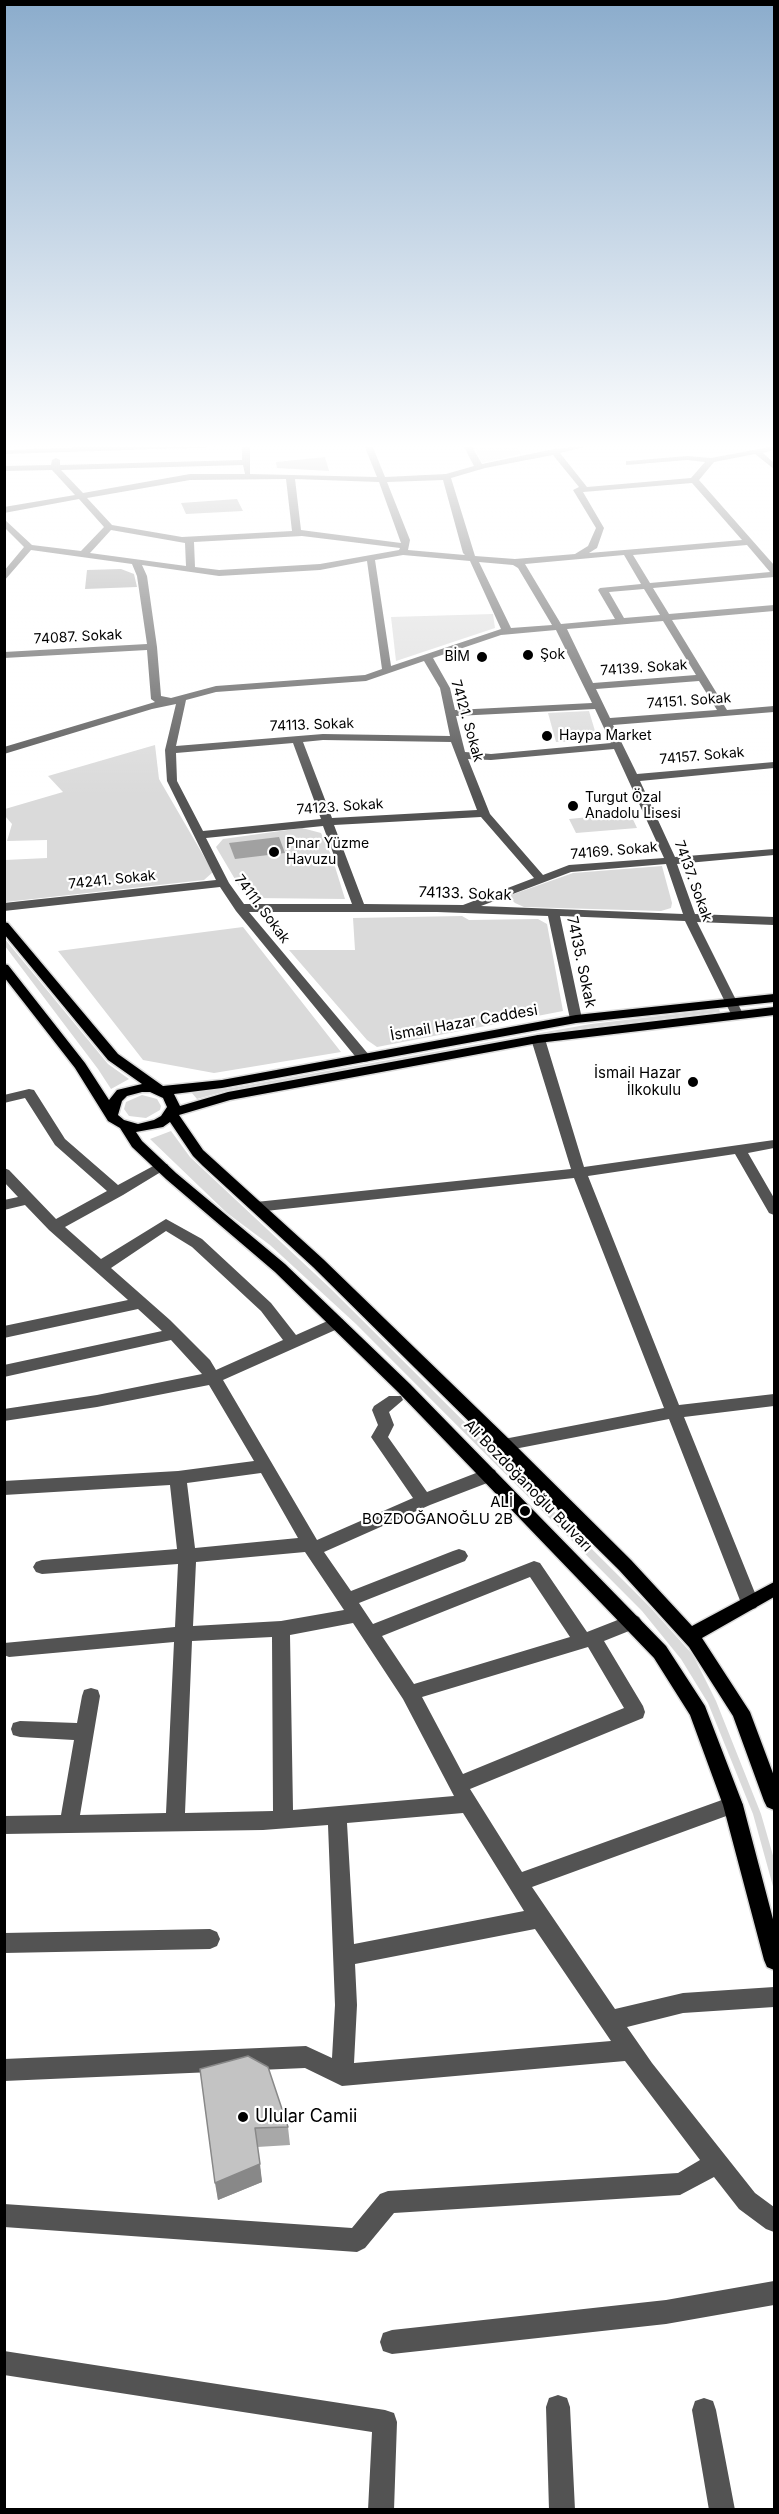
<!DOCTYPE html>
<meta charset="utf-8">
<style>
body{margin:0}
#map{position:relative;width:779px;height:2514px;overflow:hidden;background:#fff;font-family:Inter,sans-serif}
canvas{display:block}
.frame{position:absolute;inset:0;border:6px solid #000;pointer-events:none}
</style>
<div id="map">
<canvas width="779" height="2514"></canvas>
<div class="frame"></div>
</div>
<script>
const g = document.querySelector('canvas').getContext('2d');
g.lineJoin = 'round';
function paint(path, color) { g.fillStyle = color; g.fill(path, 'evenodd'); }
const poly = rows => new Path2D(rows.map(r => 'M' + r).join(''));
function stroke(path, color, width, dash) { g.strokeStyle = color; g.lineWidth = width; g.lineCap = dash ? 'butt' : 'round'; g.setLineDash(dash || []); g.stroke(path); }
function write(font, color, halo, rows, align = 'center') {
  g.font = font + ' Inter,sans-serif'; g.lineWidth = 4.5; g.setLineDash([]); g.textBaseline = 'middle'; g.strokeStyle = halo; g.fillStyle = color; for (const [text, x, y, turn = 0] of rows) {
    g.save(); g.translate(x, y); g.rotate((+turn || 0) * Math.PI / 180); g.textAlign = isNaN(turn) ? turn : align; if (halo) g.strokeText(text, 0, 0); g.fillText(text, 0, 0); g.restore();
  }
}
const green = poly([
 [473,445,517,445,521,454,482,463],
 [493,614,495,628,396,661,391,617],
 [589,711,598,741,556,742,548,713],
 [155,745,159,779,213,872,204,880,6,902,5,860,47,858,47,840,7,841,12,824,5,816,5,809,63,792,48,776],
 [630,813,637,828,576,833,569,819],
 [302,828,321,833,332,857,345,899,254,898,239,886,216,847,223,839],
 [662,866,672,903,671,908,661,911,524,907,515,903,508,896,573,873],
 [462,916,469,920,538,919,547,924,563,1011,377,1047,367,1040,289,950,355,950,353,918],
 [243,927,341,1052,214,1073,143,1060,58,951],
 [4,938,108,1064,129,1079,111,1089,98,1069,5,946],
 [719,1009,720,1012,552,1032,226,1091,197,1099,191,1092,226,1089,591,1024],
 [142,1095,157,1099,161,1106,160,1110,146,1118,129,1116,124,1109,126,1102],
 [171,1131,190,1157,330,1288,650,1607,693,1655,716,1701,761,1814,774,1859,774,1890,753,1814,708,1703,681,1659,642,1611,356,1324,270,1245,227,1213,150,1139]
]);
const water = poly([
 [325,457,329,471,277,468,276,462],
 [237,499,243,511,186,514,181,503],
 [121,569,134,574,137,587,85,589,87,570],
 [279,837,285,853,235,859,229,843]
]);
const minor = poly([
 [144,445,223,445,219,447,4,454,4,450,144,445],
 [242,445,250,445,250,474,377,477,364,445,372,445,385,477,446,474,474,466,463,445,471,445,482,464,554,449,593,445,560,453,587,487,691,478,705,462,687,460,626,465,626,461,629,461,687,456,711,458,774,446,774,450,763,453,774,463,774,469,755,454,714,462,699,480,774,565,774,577,653,588,669,614,774,605,774,611,672,620,727,710,774,706,774,712,613,725,637,774,774,762,774,768,640,781,675,857,774,849,774,855,677,864,695,914,774,917,774,925,697,922,743,1014,742,1017,737,1018,731,1014,685,921,560,916,582,1019,576,1023,570,1019,548,916,437,912,249,912,369,1055,371,1058,369,1061,364,1062,359,1061,236,911,220,887,4,911,4,903,216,880,167,781,165,750,176,704,152,709,4,754,4,747,155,702,151,699,147,650,4,658,4,652,147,644,137,576,132,564,31,550,4,581,4,571,24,547,4,527,4,519,32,545,81,551,104,527,79,499,4,513,4,507,75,495,52,470,4,471,4,466,51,465,52,460,56,458,60,460,60,465,242,460,242,445],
 [553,455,579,487,573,490,596,528,588,546,575,554,515,559,475,556,451,478,485,468,553,455],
 [243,465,245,474,190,474,83,493,61,470,243,465],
 [286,479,292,531,182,537,112,525,87,498,190,480,286,479],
 [295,479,379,482,401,543,301,530,295,479],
 [443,480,463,553,465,555,408,550,410,540,387,482,443,480],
 [692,483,742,540,589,553,597,548,604,528,583,492,692,483],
 [111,530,185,543,186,566,90,553,111,530],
 [302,536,400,548,399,550,320,564,219,570,195,567,194,542,302,536],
 [747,545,770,572,650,583,633,555,747,545],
 [403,555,470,561,501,629,391,666,375,560,403,555],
 [624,555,641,584,600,588,598,590,615,619,561,624,525,564,624,555],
 [367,561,382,669,365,675,216,686,171,698,161,696,157,647,147,576,142,565,219,576,320,570,367,561],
 [479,562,513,565,518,568,552,625,511,628,479,562],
 [644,589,660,615,624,618,609,592,644,589],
 [663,621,696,675,593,683,567,629,663,621],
 [556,630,592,703,455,710,450,688,433,658,501,635,556,630],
 [424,661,440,688,450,736,323,734,176,746,186,700,216,692,366,681,424,661],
 [699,681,717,710,610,718,596,689,699,681],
 [595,709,611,743,491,754,465,752,456,716,595,709],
 [323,740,451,742,477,810,332,818,303,742,323,740],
 [293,743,321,819,203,831,177,781,176,753,293,743],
 [614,749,664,858,569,865,543,875,490,814,468,759,491,760,614,749],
 [481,817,534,878,463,905,364,904,334,825,481,817],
 [323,826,352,904,244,904,229,883,206,838,323,826],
 [666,864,683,914,481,906,571,872,666,864],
 [538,1035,545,1039,584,1167,774,1140,774,1148,748,1153,774,1198,774,1215,769,1213,735,1154,588,1176,679,1405,774,1394,774,1406,684,1417,759,1603,756,1608,750,1610,744,1608,741,1603,669,1419,504,1451,498,1450,496,1445,498,1440,504,1439,664,1408,574,1178,256,1212,249,1207,256,1202,571,1169,531,1039,538,1035],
 [29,1089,34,1090,65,1139,118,1185,157,1164,167,1164,169,1167,123,1195,65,1227,101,1259,166,1219,202,1239,271,1303,296,1335,332,1319,342,1319,345,1323,342,1327,223,1380,317,1540,413,1498,371,1437,378,1425,372,1410,374,1406,389,1396,401,1396,403,1400,389,1412,394,1425,388,1437,427,1492,489,1468,495,1470,497,1475,495,1480,430,1505,324,1552,351,1591,453,1551,459,1549,465,1551,468,1556,465,1561,359,1603,373,1624,534,1561,540,1563,587,1632,633,1614,639,1617,642,1622,639,1627,604,1641,643,1706,645,1712,643,1718,470,1789,522,1872,733,1796,740,1799,743,1805,740,1811,532,1887,615,2009,683,1993,774,1987,774,2007,683,2013,627,2027,652,2063,755,2193,774,2207,774,2232,766,2229,739,2209,714,2177,680,2195,394,2213,365,2248,357,2252,4,2227,4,2204,352,2228,380,2194,388,2191,678,2173,700,2160,625,2061,342,2086,305,2068,4,2081,4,2059,306,2046,332,2058,335,2005,328,1825,263,1830,4,1834,4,1816,61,1815,74,1740,20,1737,13,1735,11,1729,13,1723,20,1721,77,1723,82,1696,84,1690,91,1688,98,1690,100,1696,80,1815,166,1813,174,1642,9,1657,4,1655,4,1643,175,1627,178,1564,42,1574,36,1572,33,1567,36,1562,42,1560,177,1549,170,1485,4,1495,4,1481,178,1471,254,1461,209,1385,97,1407,4,1421,4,1409,97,1395,202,1374,171,1340,4,1377,4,1365,162,1331,138,1309,4,1338,4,1326,128,1300,49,1230,25,1205,4,1210,4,1200,18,1197,4,1182,4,1168,9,1170,56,1219,107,1191,55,1145,25,1098,4,1103,4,1095,29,1089],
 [166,1231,192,1247,261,1311,283,1340,216,1370,210,1360,170,1320,111,1268,166,1231],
 [261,1473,298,1538,195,1548,187,1483,261,1473],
 [305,1552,344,1610,281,1621,193,1626,196,1562,305,1552],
 [530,1577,570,1637,414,1684,382,1636,530,1577],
 [353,1623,403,1699,454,1796,293,1810,290,1635,353,1623],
 [272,1637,273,1811,185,1813,192,1641,272,1637],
 [588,1647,624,1708,463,1774,422,1697,588,1647],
 [463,1813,524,1911,354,1944,347,1823,463,1813],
 [535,1929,611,2041,354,2063,357,2005,355,1964,535,1929],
 [210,1929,217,1932,220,1939,217,1946,210,1949,4,1953,4,1933,210,1929],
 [774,2281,774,2305,666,2324,392,2354,383,2351,380,2342,383,2333,392,2330,666,2300,774,2281],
 [4,2351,385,2410,394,2413,397,2422,394,2510,368,2510,372,2432,4,2375,4,2351],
 [558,2395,567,2398,570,2407,575,2510,549,2510,546,2407,549,2398,558,2395],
 [704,2398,713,2401,716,2410,735,2510,709,2510,692,2410,695,2401,704,2398]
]);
const major = poly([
 [4,922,8,923,118,1054,163,1086,222,1080,576,1015,774,994,774,1002,576,1023,222,1088,174,1094,180,1106,228,1092,538,1035,774,1007,774,1015,538,1043,230,1100,179,1115,203,1150,323,1259,510,1440,631,1560,692,1626,774,1582,774,1597,702,1638,750,1712,774,1776,774,1810,767,1807,764,1801,733,1716,689,1647,619,1570,313,1267,203,1166,193,1156,170,1122,163,1127,136,1132,142,1141,176,1173,285,1264,410,1384,666,1646,705,1706,743,1805,774,1923,774,1970,767,1967,764,1960,723,1805,690,1715,654,1658,398,1392,275,1272,166,1179,132,1147,120,1128,108,1121,75,1068,4,977,4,964,8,965,85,1063,109,1100,117,1090,142,1084,108,1060,4,934,4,922],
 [142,1092,150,1092,163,1098,167,1107,161,1116,154,1120,138,1124,124,1120,118,1115,122,1101,127,1096,142,1092]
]);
const wall = poly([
 [200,2069,288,2127,290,2145,257,2147,262,2182,218,2200]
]);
const shadedWall = poly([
 [260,2164,262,2182,218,2200,215,2183]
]);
const building = poly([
 [248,2056,268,2067,288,2127,255,2128,260,2164,215,2183,200,2069,248,2056]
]);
const markers = [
 [528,655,6,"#000"],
 [482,657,6,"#000"],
 [547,736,6,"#000"],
 [573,806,6,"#000"],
 [274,852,6,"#000"],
 [693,1082,6,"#000"],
 [525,1511,6,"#000"],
 [243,2117,6,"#000"]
];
const farStreetnames = [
 ["74087. Sokak",78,637,-3],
 ["74139. Sokak",644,668,-4],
 ["74151. Sokak",689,701,-4],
 ["74121. Sokak",467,721,74],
 ["74113. Sokak",312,725,-2],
 ["74157. Sokak",702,756,-5],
 ["74123. Sokak",340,807,-4],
 ["74169. Sokak",614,851,-5],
 ["74241. Sokak",112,880,-6],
 ["74137. Sokak",693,881,70],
 ["74111. Sokak",262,909,53]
];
const farPoinames = [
 ["Şok",540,655],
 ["BİM",470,657,"right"],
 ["Haypa Market",559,736],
 ["Turgut Özal",585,798],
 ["Anadolu Lisesi",585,814],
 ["Pınar Yüzme",286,844],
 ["Havuzu",286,860]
];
const streetNames = [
 ["74133. Sokak",465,894,2],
 ["74135. Sokak",581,962,78],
 ["İsmail Hazar Caddesi",464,1023,-10],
 ["Ali Bozdoğanoğlu Bulvarı",528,1486,46]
];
const poiNames = [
 ["İsmail Hazar",681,1073],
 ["İlkokulu",681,1090],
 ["ALİ",513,1502],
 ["BOZDOĞANOĞLU 2B",513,1519]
];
const nearPoinames = [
 ["Ulular Camii",255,2117]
];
paint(green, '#dadada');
paint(water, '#a1a1a1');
stroke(major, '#dbdbdb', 3);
paint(minor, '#535353');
paint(major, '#000');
paint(wall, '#a8a8a8');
paint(shadedWall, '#888');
paint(building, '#c3c3c3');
stroke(building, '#888', 1.5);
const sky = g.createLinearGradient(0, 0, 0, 797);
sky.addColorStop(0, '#8baccc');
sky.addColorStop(0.56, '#fff');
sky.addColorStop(1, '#ffffff00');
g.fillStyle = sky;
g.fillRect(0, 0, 779, 797);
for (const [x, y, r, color] of markers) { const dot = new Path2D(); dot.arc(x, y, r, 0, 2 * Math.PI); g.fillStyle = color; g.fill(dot); stroke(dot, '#fff', 2); }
write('14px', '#000', '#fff', farStreetnames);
write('14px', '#000', '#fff', farPoinames, 'left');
write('15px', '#000', '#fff', streetNames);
write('15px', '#000', '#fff', poiNames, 'right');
write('18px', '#000', '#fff', nearPoinames, 'left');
</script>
